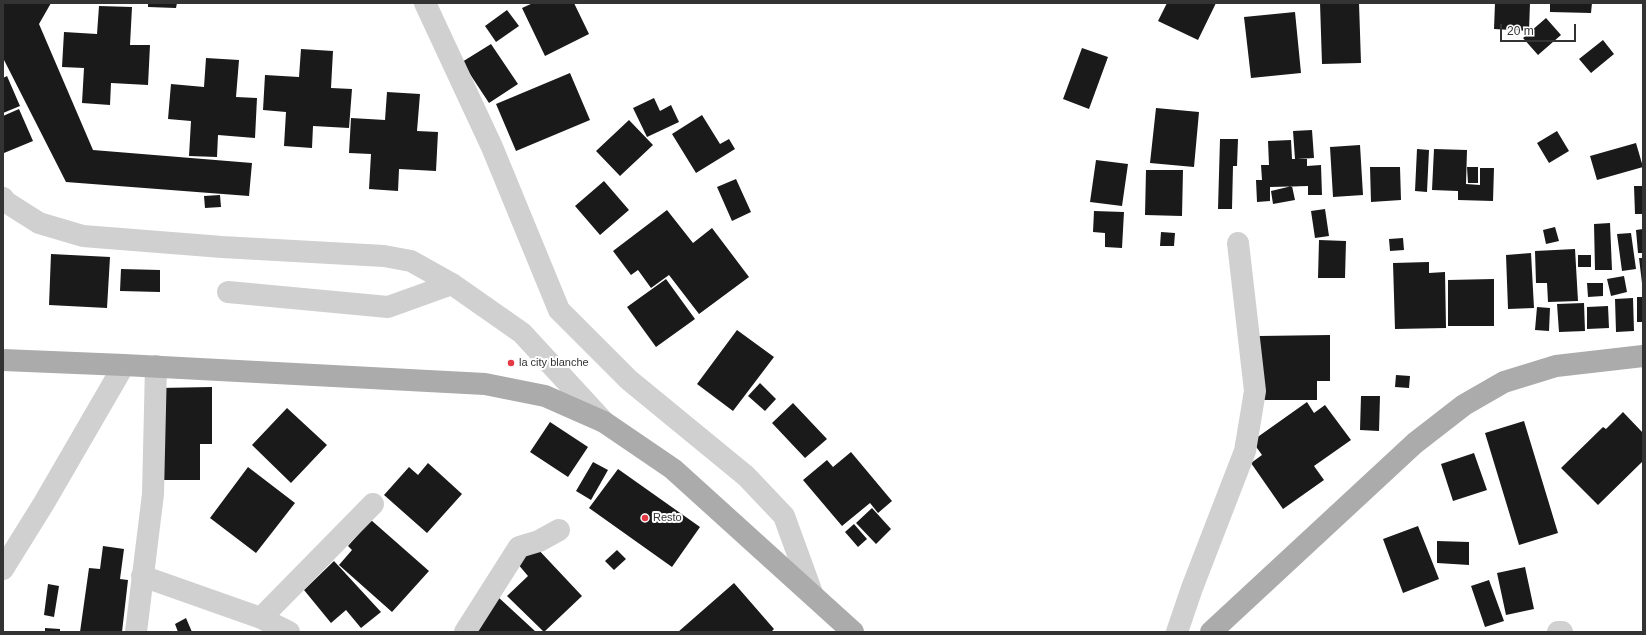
<!DOCTYPE html>
<style>
body{margin:0}
#map{position:relative;width:1646px;height:635px;overflow:hidden;background:#fff;font-family:Helvetica,sans-serif}
canvas{display:block}
.frame{position:absolute;inset:0;border:4px solid #333;pointer-events:none}
.scale{position:absolute;left:1500px;top:24px;width:76px;height:18px;box-sizing:border-box;border:2px solid #333;border-top:0;padding-left:5px;font-size:12px;line-height:14px;white-space:nowrap;color:#333;-webkit-text-stroke:3px #fff;paint-order:stroke}
</style>
<div id="map">
<canvas width="1646" height="635"></canvas>
<div class="frame"></div>
<div class="scale">20 m</div>
</div>
<script>
const g = document.querySelector('canvas').getContext('2d');
g.lineJoin = 'round';
function paint(path, color) { g.fillStyle = color; g.fill(path, 'evenodd'); }
const poly = rows => new Path2D(rows.map(r => 'M' + r).join(''));
function stroke(path, color, width, dash) { g.strokeStyle = color; g.lineWidth = width; g.lineCap = dash ? 'butt' : 'round'; g.setLineDash(dash || []); g.stroke(path); }
function write(font, color, halo, rows, align = 'center') {
  g.font = font + ' Helvetica,sans-serif'; g.lineWidth = 4; g.setLineDash([]); g.textBaseline = 'middle'; g.strokeStyle = halo; g.fillStyle = color; for (const [text, x, y, turn = 0] of rows) {
    g.save(); g.translate(x, y); g.rotate((+turn || 0) * Math.PI / 180); g.textAlign = isNaN(turn) ? turn : align; if (halo) g.strokeText(text, 0, 0); g.fillText(text, 0, 0); g.restore();
  }
}
const building = poly([
 [3,3,51,3,39,24,93,150,252,163,249,196,66,182,3,58],
 [148,3,177,3,176,8,148,7],
 [533,3,574,3,589,34,545,56,522,8],
 [1167,3,1216,3,1198,40,1158,21],
 [1320,3,1359,3,1361,63,1322,64],
 [1495,3,1530,3,1529,31,1494,29],
 [1550,3,1592,3,1591,13,1550,12],
 [99,6,132,7,130,45,150,45,148,85,111,83,110,105,82,103,84,68,62,67,64,32,97,34],
 [507,10,519,26,496,42,485,26],
 [1295,12,1301,73,1251,78,1244,17],
 [1546,18,1561,35,1538,55,1523,38],
 [1603,40,1614,54,1591,73,1579,59],
 [491,44,518,84,489,103,462,62],
 [1082,48,1108,57,1089,109,1063,99],
 [301,49,333,51,331,88,352,89,349,128,313,126,312,148,284,146,286,112,263,110,265,75,299,77],
 [206,58,239,60,236,97,257,98,255,138,218,135,217,157,189,156,191,121,168,119,171,84,204,87],
 [570,73,590,120,516,151,496,104],
 [7,76,20,106,3,113,3,78],
 [387,92,420,94,417,131,438,132,436,171,399,169,398,191,369,189,371,154,349,153,351,118,385,120],
 [654,98,660,111,671,105,679,122,647,137,633,108],
 [1156,108,1199,112,1194,167,1150,163],
 [19,109,33,141,4,153,3,116],
 [702,115,720,144,729,139,735,149,696,173,672,134],
 [629,120,653,145,620,176,596,151],
 [1312,130,1314,158,1297,159,1307,159,1307,166,1321,165,1322,195,1308,195,1308,186,1270,187,1270,201,1257,202,1256,180,1262,180,1261,165,1269,165,1268,141,1291,140,1292,159,1295,159,1293,131],
 [1557,131,1569,151,1549,163,1537,143],
 [1220,139,1238,139,1237,166,1233,166,1232,209,1218,209],
 [1636,143,1643,167,1597,180,1590,156],
 [1360,145,1363,195,1333,197,1330,147],
 [1417,149,1429,150,1427,192,1415,191],
 [1434,149,1467,150,1466,184,1480,185,1480,168,1494,168,1493,201,1458,200,1458,191,1432,190],
 [1096,160,1128,164,1122,206,1090,202],
 [1370,167,1400,167,1401,200,1371,202],
 [1467,167,1478,167,1478,183,1468,183],
 [1146,170,1183,170,1182,216,1145,215],
 [736,179,751,212,732,221,717,187],
 [604,181,629,210,600,235,575,206],
 [1292,186,1295,200,1273,204,1271,191],
 [1634,186,1643,186,1643,214,1635,214],
 [220,195,221,207,205,208,204,196],
 [1325,209,1329,236,1315,238,1311,211],
 [667,210,693,243,712,228,749,277,699,314,669,275,651,288,638,270,631,275,613,251],
 [1094,211,1124,212,1122,248,1105,247,1105,233,1093,232],
 [1610,223,1612,270,1595,270,1594,224],
 [1555,227,1559,241,1546,244,1543,230],
 [1643,229,1643,253,1638,253,1636,230],
 [1161,232,1175,233,1174,246,1160,246],
 [1631,233,1636,269,1622,271,1617,234],
 [1403,238,1404,250,1390,251,1389,239],
 [1319,240,1346,241,1345,278,1318,278],
 [1575,249,1578,301,1548,302,1547,283,1536,283,1535,251],
 [1531,253,1534,308,1508,309,1506,255],
 [51,254,110,257,107,308,49,305],
 [1578,255,1591,255,1591,267,1578,267],
 [1639,258,1643,258,1643,283,1642,283],
 [1429,262,1429,273,1445,272,1446,328,1395,329,1393,263],
 [121,269,160,270,160,292,120,291],
 [1624,276,1627,292,1611,296,1607,279],
 [666,279,695,319,656,347,627,307],
 [1494,279,1494,326,1448,326,1448,280],
 [1587,283,1603,283,1603,296,1588,297],
 [1637,297,1643,297,1643,322,1637,322],
 [1633,298,1634,331,1616,332,1615,299],
 [1584,303,1585,331,1559,332,1557,304],
 [1608,306,1609,328,1587,329,1587,307],
 [1537,307,1550,308,1549,331,1535,330],
 [737,330,774,357,733,411,697,384],
 [1330,335,1330,381,1317,381,1317,400,1259,400,1259,336],
 [1396,375,1410,376,1409,388,1395,387],
 [760,383,776,399,765,411,748,396],
 [212,387,212,444,200,444,200,480,160,480,159,388],
 [1361,396,1380,396,1379,431,1360,430],
 [1307,402,1314,413,1325,405,1351,440,1314,466,1324,480,1283,509,1251,463,1262,455,1252,441],
 [793,403,827,439,805,458,772,423],
 [287,408,327,445,291,483,252,445],
 [1623,412,1643,433,1643,461,1598,505,1561,468,1603,427,1606,429],
 [1524,421,1558,533,1519,545,1485,433],
 [550,422,588,447,568,477,530,452],
 [851,452,892,501,878,513,870,503,842,526,803,480,827,460,833,467],
 [1474,453,1487,490,1453,501,1441,464],
 [593,462,608,470,591,500,576,491],
 [428,463,462,494,427,533,384,495,409,467,418,475],
 [248,467,295,503,256,553,210,518],
 [618,469,700,527,672,567,589,508],
 [872,508,891,529,876,544,856,523],
 [371,520,429,571,392,612,339,565,352,550,348,546],
 [854,524,867,539,858,547,845,532],
 [1418,526,1439,579,1403,593,1383,539],
 [1437,541,1469,542,1469,565,1437,563],
 [103,546,124,549,120,579,128,580,122,632,80,632,89,568,100,569],
 [535,546,582,596,544,632,507,596,528,576,517,563],
 [617,550,626,559,614,570,605,561],
 [334,561,381,612,361,628,346,610,331,623,304,590],
 [1525,567,1534,609,1506,615,1497,573],
 [1489,580,1504,621,1485,627,1471,586],
 [734,583,774,629,771,632,678,632],
 [48,584,59,586,54,617,44,615],
 [497,596,536,632,475,632],
 [186,618,192,632,178,632,175,624],
 [45,628,60,629,60,632,45,632]
]);
const minor = poly([
 [3,198,6,202,39,223,83,236,222,247,384,256,411,261,452,284,522,333,604,422],
 [228,292,388,307,452,284],
 [3,569,44,503,124,365],
 [142,576,261,618,289,632],
 [261,618,373,504],
 [136,632,153,494,156,366],
 [465,632,519,547,539,541,559,530],
 [1177,632,1192,588,1245,451,1255,391,1238,243],
 [1558,632,1562,632]
]);
const tertiary = poly([
 [425,3,492,147,559,310,629,380,746,476,784,516,812,593]
]);
const primary = poly([
 [3,360,124,365,485,384,545,396,604,422,673,469,853,632],
 [1211,632,1415,443,1464,405,1504,382,1556,366,1643,356]
]);
const markers = [
 [511,363,4,"#e63946"],
 [645,518,4,"#e63946"]
];
const poiNames = [
 ["la city blanche",519,363],
 ["Resto",653,518]
];
paint(building, '#1a1a1a');
stroke(minor, '#d0d0d0', 22);
stroke(tertiary, '#d0d0d0', 22);
stroke(primary, '#ababab', 22);
for (const [x, y, r, color] of markers) { const dot = new Path2D(); dot.arc(x, y, r, 0, 2 * Math.PI); g.fillStyle = color; g.fill(dot); stroke(dot, '#fff', 1.5); }
write('11px', '#333', '#fff', poiNames, 'left');
</script>
